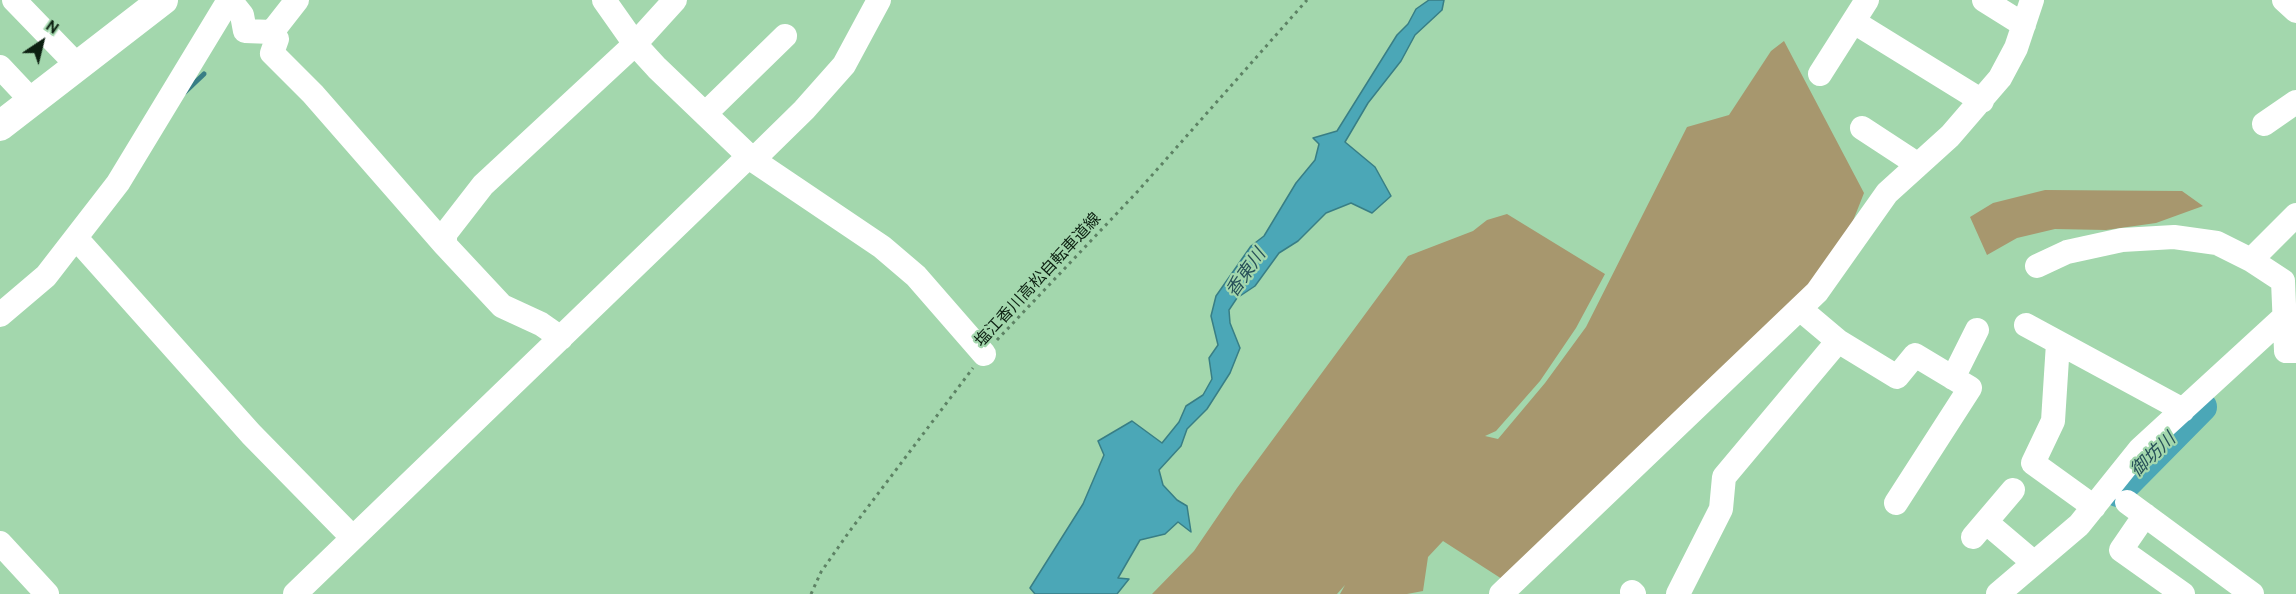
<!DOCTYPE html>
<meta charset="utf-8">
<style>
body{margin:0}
#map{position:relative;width:2296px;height:594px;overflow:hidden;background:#a3d7ad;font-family:Cabin,sans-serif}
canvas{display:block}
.north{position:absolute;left:12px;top:12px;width:60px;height:60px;-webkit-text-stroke:4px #a3d7ad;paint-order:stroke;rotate:35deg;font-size:16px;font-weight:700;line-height:24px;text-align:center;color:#0c2011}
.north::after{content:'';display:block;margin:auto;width:21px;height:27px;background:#0c2011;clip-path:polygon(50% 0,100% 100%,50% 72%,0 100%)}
</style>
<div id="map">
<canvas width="2296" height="594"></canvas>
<div class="north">N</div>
</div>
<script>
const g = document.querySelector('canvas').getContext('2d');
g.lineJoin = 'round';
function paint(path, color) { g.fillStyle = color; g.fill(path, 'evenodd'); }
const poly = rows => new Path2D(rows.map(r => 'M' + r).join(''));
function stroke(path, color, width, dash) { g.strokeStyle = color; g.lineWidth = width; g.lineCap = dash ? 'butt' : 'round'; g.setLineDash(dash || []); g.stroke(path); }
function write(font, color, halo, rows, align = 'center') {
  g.font = font + ' Cabin,"Noto Sans JP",sans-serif'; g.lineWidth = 4.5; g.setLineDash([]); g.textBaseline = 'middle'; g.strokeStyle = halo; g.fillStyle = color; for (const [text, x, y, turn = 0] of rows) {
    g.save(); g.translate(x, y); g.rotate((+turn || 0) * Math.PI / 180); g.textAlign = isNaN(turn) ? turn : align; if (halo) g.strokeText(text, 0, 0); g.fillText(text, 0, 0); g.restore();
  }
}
const green = poly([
 [1784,41,1864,193,1849,231,1812,285,1502,579,1443,541,1428,557,1423,591,1407,594,1340,594,1345,585,1337,594,1152,594,1194,551,1237,488,1408,256,1473,231,1487,220,1507,214,1605,274,1576,328,1540,381,1496,431,1485,436,1498,439,1545,383,1586,327,1687,127,1729,115,1771,51],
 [2045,190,2182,191,2203,206,2156,223,2106,230,2055,229,2017,238,1987,255,1970,217,1993,203]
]);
const water = poly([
 [1429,0,1444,0,1442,10,1415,35,1401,61,1368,103,1345,142,1375,167,1391,196,1372,213,1351,203,1326,213,1298,241,1279,253,1255,286,1237,298,1229,310,1230,323,1240,348,1230,373,1207,409,1187,429,1181,446,1159,470,1163,485,1177,500,1187,506,1191,532,1178,522,1165,534,1140,540,1118,578,1129,579,1117,594,1035,594,1030,588,1083,504,1104,455,1098,441,1132,421,1162,443,1179,422,1186,406,1203,395,1212,379,1209,358,1218,345,1211,316,1216,296,1251,246,1264,236,1296,183,1315,160,1319,144,1313,138,1337,131,1397,35,1408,24,1416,9,1429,0]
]);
const stream = poly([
 [185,92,204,74]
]);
const river = poly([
 [2118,492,2202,407]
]);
const path = poly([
 [997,340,1138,191,1307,0],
 [811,594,821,572,849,532,973,368]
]);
const minor = poly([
 [14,0,78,66],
 [230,0,242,15,245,31,272,32,277,39,272,53,313,94,445,245],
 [604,0,635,44,657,68,753,160,882,247,916,276,984,354],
 [1984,0,2024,25],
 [2284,0,2296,11],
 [1854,22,1982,101],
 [272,32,297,0],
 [0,67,32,101],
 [1820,74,1867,0],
 [705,114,785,36],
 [2264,124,2296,102],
 [1862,128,1917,164],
 [753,160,804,110,844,65,879,0],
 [76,238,251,434,353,538],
 [2251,260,2296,215],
 [2037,266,2067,252,2122,240,2174,237,2217,243,2251,260,2283,281,2286,351,2296,351],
 [1800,309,1838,341,1897,377,1915,355,1970,388,1896,503],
 [0,315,46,276,118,183,229,0],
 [2026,325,2183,410],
 [561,338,541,324,502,306,445,245,445,234,483,185,635,44,675,0],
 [2058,343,2053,421,2033,463,2094,507],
 [1953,378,1977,330],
 [2127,502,2252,594],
 [2145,515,2121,550,2183,594],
 [1987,523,2033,562],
 [1973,537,2013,490],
 [0,543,47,594],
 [1632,592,1634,594],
 [295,594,749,156],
 [1501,594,1817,292,1887,193,1950,136,2000,78,2016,48,2032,0],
 [1678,594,1721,509,1724,477,1838,341],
 [1998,594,2079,525,2140,449,2285,316]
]);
const major = poly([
 [0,126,163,0]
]);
const streetNames = [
 ["塩江香川高松自転車道線",1038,280,-47]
];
const waterNames = [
 ["香東川",1246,273,-55],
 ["御坊川",2153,455,-44]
];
paint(green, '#a7976e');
paint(water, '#4ba7b7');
stroke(water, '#387e85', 1.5);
stroke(stream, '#387e85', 5);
stroke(river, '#4ba7b7', 30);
stroke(path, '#5d8264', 3, [3, 4.5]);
stroke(minor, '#fff', 24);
stroke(major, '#fff', 30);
write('16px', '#0c2011', '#a3d7ad', streetNames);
write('italic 18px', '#275058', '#a3d7ad', waterNames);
</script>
